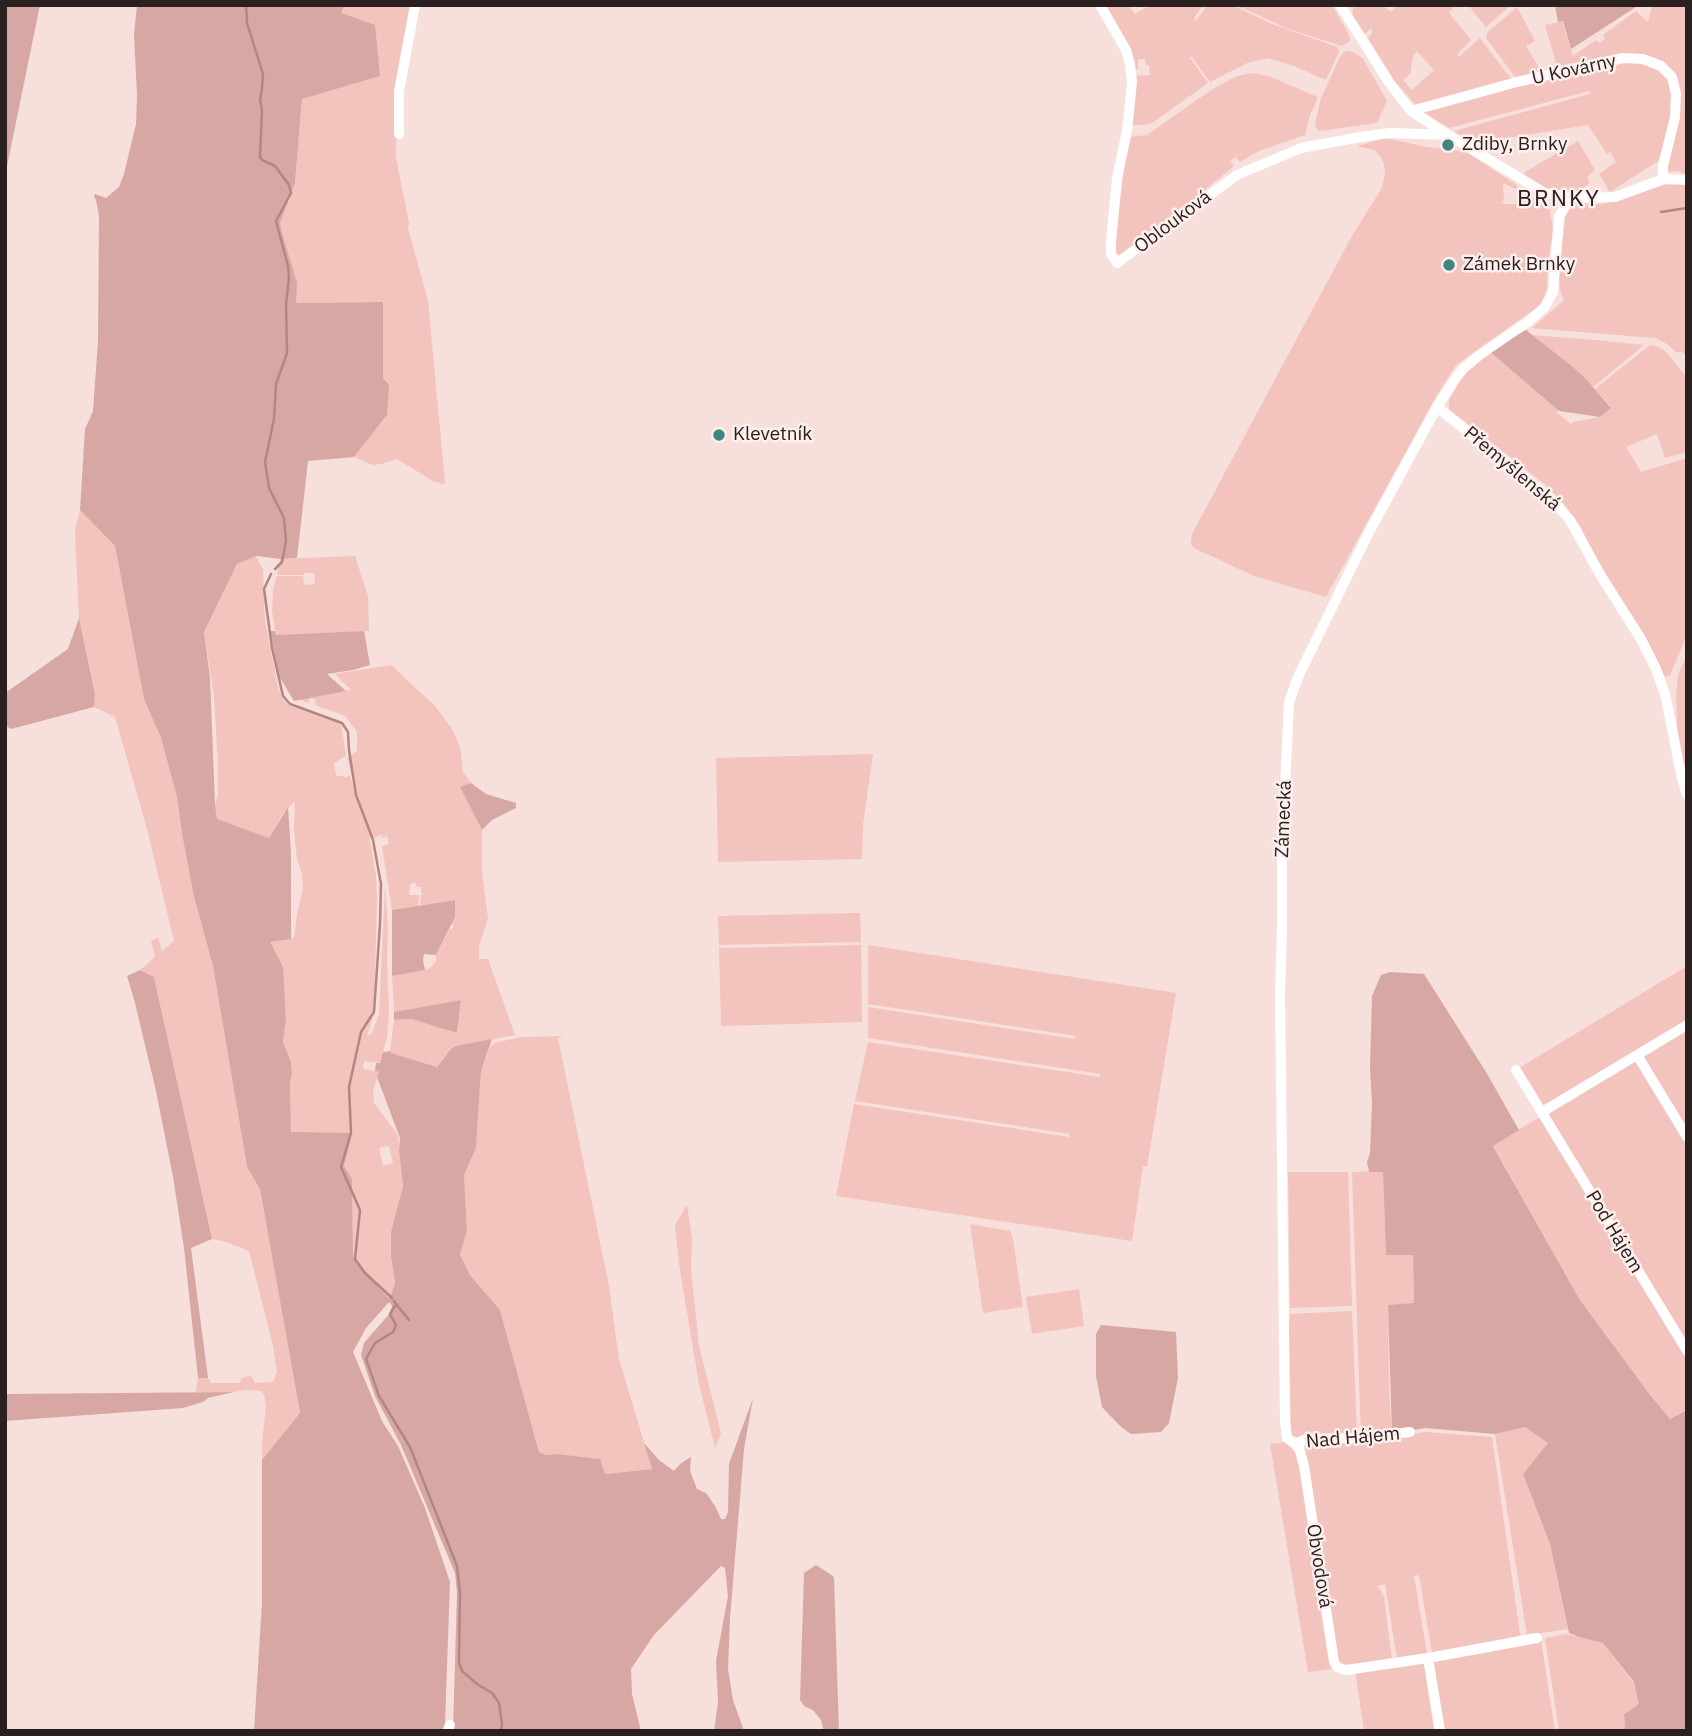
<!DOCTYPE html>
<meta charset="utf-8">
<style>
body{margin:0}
#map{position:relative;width:1692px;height:1736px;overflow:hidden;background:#f7dfdc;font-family:"IBM Plex Sans",sans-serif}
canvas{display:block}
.frame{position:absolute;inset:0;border:7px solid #29201f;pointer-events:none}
</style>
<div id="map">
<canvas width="1692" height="1736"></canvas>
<div class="frame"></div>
</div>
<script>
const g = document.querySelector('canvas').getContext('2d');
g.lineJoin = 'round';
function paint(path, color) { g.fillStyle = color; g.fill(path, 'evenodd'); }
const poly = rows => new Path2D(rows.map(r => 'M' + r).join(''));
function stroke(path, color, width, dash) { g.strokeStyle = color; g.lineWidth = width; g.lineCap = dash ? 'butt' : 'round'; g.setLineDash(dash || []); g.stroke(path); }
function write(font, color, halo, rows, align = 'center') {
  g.font = font + ' "IBM Plex Sans",sans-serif'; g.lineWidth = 5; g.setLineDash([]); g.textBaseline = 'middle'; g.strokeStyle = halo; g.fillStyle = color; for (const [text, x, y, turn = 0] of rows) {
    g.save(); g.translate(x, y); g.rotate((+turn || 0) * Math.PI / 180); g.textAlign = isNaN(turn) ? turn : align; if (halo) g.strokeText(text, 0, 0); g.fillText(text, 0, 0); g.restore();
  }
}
const green = poly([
 [344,5,412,5,397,88,396,158,409,223,408,228,428,301,445,483,443,484,433,481,397,459,381,464,373,465,354,457,387,415,386,383,383,378,383,302,295,303,280,223,295,183,302,99],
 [1105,5,1128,5,1135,14,1150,5,1203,5,1194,18,1196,21,1207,5,1232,5,1272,24,1337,47,1339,52,1326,80,1294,66,1268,58,1247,63,1210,82,1192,57,1190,58,1208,83,1152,123,1145,125,1131,125,1134,76,1150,75,1149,65,1146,65,1145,59,1138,59,1138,69,1134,70],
 [1236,5,1332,5,1349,35,1350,40,1348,43,1341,46,1286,28],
 [1356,5,1383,5,1391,12,1397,5,1455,5,1449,13,1471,40,1457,54,1459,57,1480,38,1512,80,1416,105,1394,80,1368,38,1373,31,1370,29,1365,34,1352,14,1353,8],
 [1417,51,1434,70,1412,90,1403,80,1410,74,1413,56],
 [1468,5,1511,5,1486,27],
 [1652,5,1687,5,1687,174,1677,171,1668,172,1666,167,1678,88,1656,59,1642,55,1572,63,1557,67,1545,25,1562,21,1573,56,1596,40,1600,43,1605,38,1603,35,1636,11,1648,22],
 [1517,7,1535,41,1526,46,1541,71,1516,78,1486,38,1487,33],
 [1346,51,1353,52,1363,59,1387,101,1377,123,1320,131,1317,129,1315,124,1321,98,1341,55],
 [1633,62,1654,65,1667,77,1669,83,1673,102,1666,141,1658,161,1610,192,1599,174,1616,162,1610,152,1607,154,1588,125,1494,140,1488,137,1479,147,1454,131,1590,94,1589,91,1449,128,1422,111,1581,68],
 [1252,73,1268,76,1318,97,1310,115,1305,135,1259,151,1240,162,1236,157,1230,161,1234,166,1120,259,1114,251,1128,137,1147,135,1211,90,1237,76],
 [1385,138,1427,147,1468,152,1468,153,1518,186,1515,189,1503,183,1504,199,1502,204,1519,204,1528,195,1550,210,1553,229,1547,271,1547,288,1543,303,1456,365,1438,393,1326,597,1254,576,1194,548,1191,544,1192,534,1353,234,1382,188,1385,175,1384,164,1380,156,1374,150,1357,146],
 [1578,141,1595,170,1587,177,1590,183,1583,188,1575,192,1548,190,1523,176,1525,172],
 [1676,181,1687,184,1687,358,1682,351,1677,353,1667,344,1655,338,1532,328,1564,300,1560,289,1559,275,1566,212,1577,203,1602,204,1624,199],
 [1532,335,1606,341,1644,345,1593,387,1573,367],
 [1650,345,1659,347,1666,352,1687,378,1687,452,1665,458,1657,434,1626,447,1641,472,1687,458,1687,635,1670,675,1666,677,1663,674,1600,568,1582,529,1565,505,1547,486,1449,409,1449,400,1463,375,1489,351,1559,411,1556,412,1571,424,1573,422,1600,417,1611,407,1595,389],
 [80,510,115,546,144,699,161,738,177,797,182,834,194,897,213,966,247,1167,260,1188,300,1414,262,1460,262,1442,266,1407,264,1394,261,1391,245,1390,234,1392,196,1392,198,1378,208,1378,211,1383,239,1383,243,1377,251,1376,255,1383,273,1382,277,1372,273,1346,249,1251,226,1242,212,1239,154,977,140,970,155,957,151,941,158,938,162,951,174,941,147,829,115,717,94,707,95,694,79,618,75,531],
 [256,556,263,570,265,621,278,687,283,700,290,706,341,723,346,756,334,763,336,776,344,776,345,778,350,775,355,794,366,825,347,758,357,751,357,732,345,716,315,705,316,700,310,698,308,703,299,699,351,690,335,674,391,665,436,707,452,729,460,747,463,772,471,783,461,787,482,830,482,872,488,919,479,945,479,959,488,959,515,1035,456,1046,443,1058,437,1067,390,1053,394,1020,411,1019,457,1033,461,1000,394,1012,392,976,428,969,436,962,436,955,450,929,454,928,452,923,455,917,454,900,420,905,421,895,424,894,421,894,421,887,417,887,416,883,410,884,409,895,419,895,418,906,392,910,382,846,389,844,387,836,380,838,384,834,371,839,369,835,376,876,377,900,374,1012,367,1037,372,1033,379,1014,385,887,388,928,387,959,389,1013,387,1037,380,1063,364,1061,363,1069,379,1072,373,1091,374,1103,398,1135,403,1186,391,1232,391,1257,395,1283,391,1295,387,1298,353,1257,352,1179,291,1133,290,1082,292,1073,291,1062,283,1042,286,1019,284,998,269,942,294,938,297,914,303,888,302,873,297,859,294,830,295,801,284,812,269,839,217,820,215,804,218,794,218,764,214,697,204,632,237,564],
 [389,1146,393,1163,383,1166,379,1148],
 [355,556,368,596,369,631,276,635,272,611,273,589,277,576,303,576,304,585,315,584,314,573,304,573,303,575,277,575,280,559],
 [1687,655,1687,782,1678,745,1676,695,1678,675],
 [873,754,863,824,862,859,718,862,716,758],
 [860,913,861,942,719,945,718,916],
 [861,945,862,1022,721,1026,719,948],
 [868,945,1176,993,1147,1166,1143,1166,1132,1241,836,1196,854,1104,1070,1137,1070,1134,855,1101,868,1042,1100,1077,1100,1074,868,1038,868,1007,1075,1039,1076,1036,868,1004],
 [1687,966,1687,1020,1543,1107,1519,1068],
 [1687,1029,1687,1129,1642,1056],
 [563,1036,558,1038,609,1286,619,1359,652,1469,604,1474,599,1459,558,1454,546,1455,539,1452,500,1310,470,1275,460,1255,467,1231,464,1175,476,1148,481,1071,490,1047,495,1043,521,1037],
 [1636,1060,1687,1144,1687,1344,1548,1114],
 [1540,1117,1687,1358,1687,1409,1669,1420,1580,1300,1493,1145],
 [1383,1171,1386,1255,1413,1254,1414,1304,1388,1305,1389,1391,1392,1434,1361,1436,1352,1172],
 [1288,1172,1348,1172,1352,1306,1290,1308],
 [687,1205,692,1238,691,1269,699,1346,721,1433,715,1448,699,1384,679,1264,675,1225],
 [970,1224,1010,1231,1013,1239,1023,1307,983,1313],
 [1079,1289,1084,1326,1032,1334,1026,1297],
 [1352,1311,1357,1436,1291,1437,1289,1326,1290,1314],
 [1525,1427,1549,1443,1523,1474,1550,1544,1568,1629,1527,1635,1495,1434],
 [1425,1432,1492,1437,1520,1634,1517,1638,1432,1653,1419,1575,1414,1576,1427,1654,1397,1659,1385,1584,1378,1586,1384,1597,1392,1660,1344,1667,1336,1661,1304,1449,1310,1441,1394,1437],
 [1285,1442,1298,1455,1333,1669,1308,1672,1270,1444],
 [1566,1634,1603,1643,1634,1683,1640,1704,1624,1714,1625,1731,1559,1731,1545,1638],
 [1541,1640,1555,1731,1445,1731,1433,1662],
 [1419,1660,1424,1663,1434,1731,1364,1731,1355,1670]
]);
const forest = poly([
 [5,5,40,5,5,176],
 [137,5,344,5,341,13,375,25,380,76,302,99,295,183,280,223,282,233,297,283,296,303,383,302,383,378,389,385,387,415,354,457,308,461,297,558,281,559,256,556,237,564,204,632,210,678,215,804,217,819,269,838,288,807,291,853,291,939,270,942,283,967,286,1019,283,1042,291,1062,292,1073,290,1082,291,1132,352,1133,344,1166,352,1179,353,1257,388,1298,391,1295,395,1283,391,1257,391,1232,403,1186,399,1150,400,1138,377,1077,379,1072,375,1071,376,1063,380,1063,383,1052,391,1051,391,1053,437,1067,451,1049,456,1046,492,1039,481,1071,476,1148,464,1175,467,1231,460,1255,470,1275,500,1310,539,1452,546,1455,558,1454,600,1459,605,1474,652,1469,644,1443,659,1460,674,1471,680,1464,691,1457,690,1471,697,1489,706,1493,715,1506,721,1519,725,1519,728,1512,729,1464,753,1398,744,1449,730,1618,728,1669,733,1700,744,1731,714,1731,718,1702,716,1661,728,1596,725,1568,721,1566,654,1635,631,1669,632,1694,641,1731,453,1731,457,1593,455,1573,401,1445,375,1396,361,1355,364,1343,390,1313,392,1306,389,1302,366,1328,353,1352,382,1421,398,1446,425,1508,450,1582,445,1723,442,1731,254,1731,262,1602,262,1460,300,1413,260,1189,247,1167,213,966,194,897,182,834,177,797,161,738,144,699,115,546,80,510,85,429,93,411,98,341,99,216,96,200,94,196,95,194,106,198,119,187,124,174,136,124,137,95,134,35],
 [1555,5,1639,5,1571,49,1563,21,1558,22],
 [1526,330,1573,367,1587,380,1611,408,1600,417,1559,411,1489,351],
 [79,618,95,694,94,707,11,729,5,725,5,693,68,649],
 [270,631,275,631,276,635,364,631,370,665,353,670,327,674,346,691,294,701,279,676],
 [471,783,486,794,516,803,516,808,492,820,482,830,460,787],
 [455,900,455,917,436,955,424,954,423,960,425,970,392,976,392,910],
 [140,970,154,977,212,1239,191,1248,208,1378,198,1378,184,1248,173,1177,156,1091,134,999,127,976],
 [1390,972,1424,974,1486,1072,1519,1130,1493,1146,1580,1300,1651,1396,1670,1419,1687,1410,1687,1731,1625,1731,1624,1714,1639,1704,1634,1682,1603,1643,1579,1637,1569,1633,1550,1544,1523,1474,1548,1443,1525,1427,1495,1434,1425,1428,1392,1434,1388,1305,1414,1303,1413,1255,1386,1255,1383,1172,1369,1172,1367,1162,1370,1153,1372,1104,1370,1067,1372,996,1381,975],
 [461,1000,457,1033,411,1019,394,1020,394,1012],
 [1101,1325,1176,1332,1178,1378,1169,1423,1161,1432,1131,1434,1120,1426,1102,1407,1096,1376,1096,1334],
 [234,1392,208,1398,203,1402,183,1408,5,1421,5,1394],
 [816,1565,833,1576,834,1579,839,1731,824,1731,821,1720,813,1710,804,1706,800,1700,804,1573]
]);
const stream = poly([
 [246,5,247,23,263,74,262,89,260,99,262,111,260,157,262,160,275,166,289,185,291,193,276,221,288,266,289,278,286,304,287,353,276,384,274,419,265,462,269,488,284,518,286,541,282,562,275,569],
 [1661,212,1687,208],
 [271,574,264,589,272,648,283,696,290,704,342,723,348,732,349,750,356,795,373,840,381,884,380,924,374,1012,361,1032,349,1087,351,1133,341,1167,360,1210,355,1259,365,1273,392,1298],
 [394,1301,396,1304,390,1314,396,1325,393,1332,375,1343,366,1359,379,1396,410,1447,457,1566,460,1593,459,1663,462,1671,477,1684,492,1693,499,1703,502,1724,501,1731],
 [396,1304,409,1320]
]);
const street = poly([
 [1100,5,1126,50,1130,64,1132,82,1127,131,1117,178,1111,242,1111,254,1117,263,1237,175,1301,148,1361,137,1390,133,1448,135],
 [1340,5,1390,84,1411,111,1448,135,1545,193,1573,198],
 [1411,111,1517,82,1623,58,1643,59,1661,66,1672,77,1676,94,1675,117,1663,166,1663,179],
 [399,134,399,91,415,5],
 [1437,407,1550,498,1570,520,1601,576,1641,639,1656,669,1665,694,1682,779,1687,795],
 [1637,1055,1687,1137],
 [1516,1070,1687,1351],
 [1542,1112,1687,1025],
 [1296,1444,1306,1439,1358,1438,1410,1432],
 [1537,1638,1428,1658,1353,1669,1345,1670,1337,1667,1334,1662,1304,1466,1300,1451,1296,1444,1287,1438,1285,1421,1280,996,1282,925,1282,853,1289,702,1298,677,1368,534,1437,407,1455,379,1463,369,1481,354,1529,321,1544,308,1553,292,1559,217,1566,205,1573,198,1615,197,1663,179,1687,180],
 [1428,1658,1440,1731],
 [448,1731,450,1725]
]);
const markers = [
 [1448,145,7,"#40867e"],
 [1449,265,7,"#40867e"],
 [719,435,7,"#40867e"]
];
const streetNames = [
 ["U Kovárny",1574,70,-12],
 ["Oblouková",1173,222,-37],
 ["Přemyšlenská",1512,469,40],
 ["Zámecká",1284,819,-88],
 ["Pod Hájem",1614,1232,59],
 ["Nad Hájem",1353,1438,-5],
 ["Obvodová",1319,1566,81]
];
const poiNames = [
 ["Zdiby, Brnky",1462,145],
 ["Zámek Brnky",1463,265],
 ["Klevetník",733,435]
];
const quarterNames = [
 ["BRNKY",1559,199]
];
paint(green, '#f3c3bd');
paint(forest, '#d7a8a3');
stroke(stream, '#b38681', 2.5);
stroke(street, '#fff', 10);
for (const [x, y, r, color] of markers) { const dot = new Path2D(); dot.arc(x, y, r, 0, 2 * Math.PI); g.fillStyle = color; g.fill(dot); stroke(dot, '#fdefed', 2.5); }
write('19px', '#29201f', '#fdefed', streetNames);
write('19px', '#29201f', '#fdefed', poiNames, 'left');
g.letterSpacing = '2px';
write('23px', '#29201f', '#fdefed', quarterNames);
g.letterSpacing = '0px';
</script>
